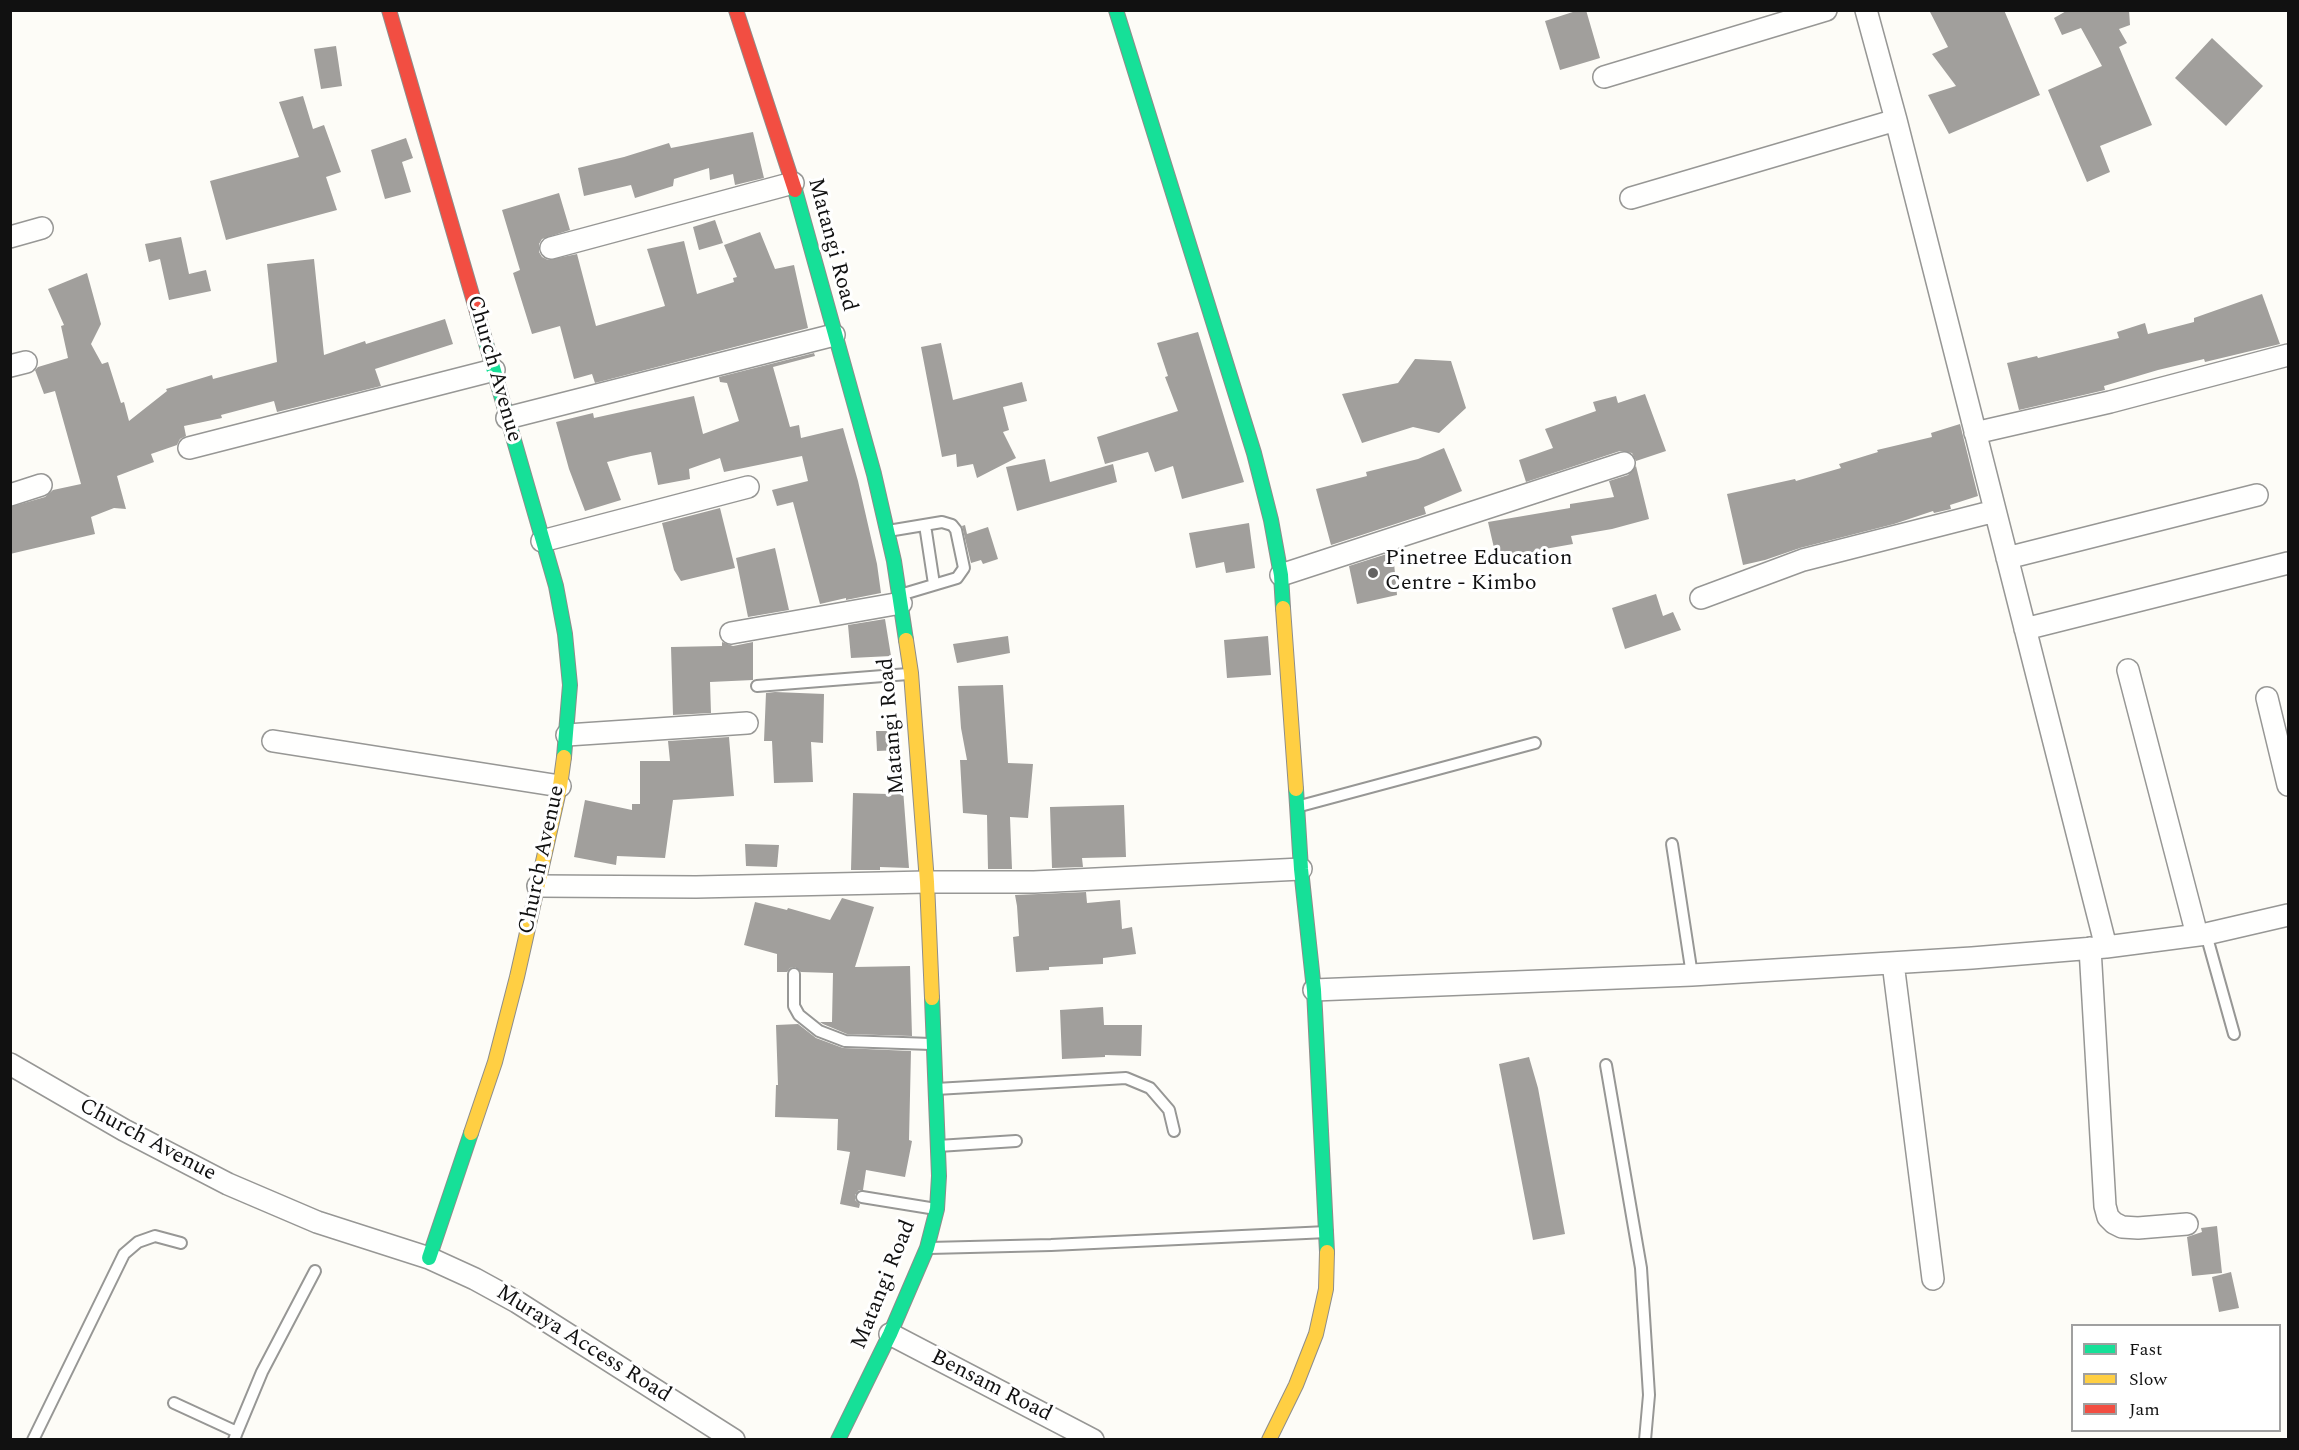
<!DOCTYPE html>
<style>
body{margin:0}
#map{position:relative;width:2299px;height:1450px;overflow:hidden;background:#fdfcf7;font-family:Spectral,serif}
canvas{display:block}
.frame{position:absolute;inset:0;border:12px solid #111;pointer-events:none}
.legend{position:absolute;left:2071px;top:1324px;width:210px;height:108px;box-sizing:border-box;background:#fff;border:2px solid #a0a0a0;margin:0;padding:8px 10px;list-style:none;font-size:18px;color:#111}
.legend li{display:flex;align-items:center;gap:12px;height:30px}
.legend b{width:30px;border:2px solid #a0a0a0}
</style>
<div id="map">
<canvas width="2299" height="1450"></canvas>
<div class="frame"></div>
<ul class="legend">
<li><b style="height:8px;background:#16e098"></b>Fast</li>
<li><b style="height:8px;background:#ffcf43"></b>Slow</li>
<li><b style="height:8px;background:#f24e42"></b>Jam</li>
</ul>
</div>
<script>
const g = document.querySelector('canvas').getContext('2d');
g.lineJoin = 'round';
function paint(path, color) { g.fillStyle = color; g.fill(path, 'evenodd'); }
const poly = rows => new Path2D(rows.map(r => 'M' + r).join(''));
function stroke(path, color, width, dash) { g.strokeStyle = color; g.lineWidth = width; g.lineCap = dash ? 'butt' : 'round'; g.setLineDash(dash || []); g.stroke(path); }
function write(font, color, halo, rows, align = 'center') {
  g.font = font + ' Spectral,serif'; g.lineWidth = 6; g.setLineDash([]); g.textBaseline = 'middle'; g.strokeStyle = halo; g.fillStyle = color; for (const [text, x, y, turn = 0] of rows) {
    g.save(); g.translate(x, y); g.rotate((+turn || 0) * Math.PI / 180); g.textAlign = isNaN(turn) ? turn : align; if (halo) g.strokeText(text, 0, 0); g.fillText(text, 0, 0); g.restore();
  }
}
const building = poly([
 [1579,10,1586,10,1600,58,1560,70,1545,21],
 [1929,10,2004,10,2040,95,1949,134,1928,95,1956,86,1932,54,1948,47],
 [2068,10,2129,10,2130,25,2119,29,2127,43,2119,47,2152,125,2100,146,2110,172,2087,182,2048,90,2102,66,2081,28,2062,35,2054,18],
 [2212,38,2263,86,2226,126,2175,78],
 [336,46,342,86,321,89,314,49],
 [303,96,313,129,324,125,341,172,326,177,337,210,226,240,210,181,299,157,279,102],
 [753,132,764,178,735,185,733,174,710,180,709,168,674,179,673,186,635,198,631,185,584,196,578,168,624,157,669,143,671,148],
 [406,138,413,158,402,162,411,192,385,199,371,150],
 [559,193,570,230,542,239,539,244,539,252,542,257,548,260,577,254,596,326,665,306,647,249,684,241,697,294,734,282,733,278,737,277,724,245,760,232,775,269,794,265,808,328,595,383,592,374,574,379,560,326,532,334,513,273,520,270,502,210],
 [715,220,723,243,699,250,693,227],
 [181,237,189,274,206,270,211,291,169,300,160,259,149,262,145,244],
 [314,259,324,355,365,341,366,344,445,319,453,344,375,369,381,386,277,412,274,401,221,415,222,418,184,426,186,436,180,439,177,445,151,454,154,462,117,476,126,509,114,508,91,517,95,534,10,554,10,507,45,497,53,490,81,484,55,391,44,394,35,370,38,367,68,358,61,326,64,325,48,289,87,273,101,324,91,344,102,364,108,362,121,403,124,402,129,421,167,391,166,389,212,375,213,379,277,362,267,264],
 [2262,294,2280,344,2205,362,2204,359,2158,370,2104,386,2105,390,2019,410,2007,363,2037,356,2038,358,2119,338,2117,332,2145,323,2148,334,2194,322,2194,318],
 [1198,332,1244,482,1182,499,1173,466,1155,472,1148,452,1105,464,1097,437,1178,411,1165,377,1168,376,1157,343],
 [941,343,953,400,1022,382,1027,401,1003,407,1009,430,1003,432,1016,458,977,478,973,464,957,467,956,454,942,457,921,347],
 [814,353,815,356,773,367,790,427,799,425,801,438,843,428,858,481,877,564,881,593,846,600,846,598,820,604,793,502,777,506,772,490,808,481,802,456,724,472,720,458,689,469,690,479,658,485,651,452,631,456,607,462,621,500,585,511,569,469,556,422,593,413,594,418,694,396,703,434,739,421,727,383,720,382,719,377],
 [1415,359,1451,361,1466,408,1439,433,1413,427,1362,443,1342,394,1398,383],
 [1645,394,1666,451,1636,461,1632,453,1620,451,1526,482,1519,460,1553,448,1545,429,1596,411,1593,402,1616,396,1618,403],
 [1960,424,1978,496,1950,505,1951,509,1934,513,1933,511,1894,524,1800,548,1765,560,1743,565,1727,494,1795,479,1796,481,1841,468,1839,464,1878,452,1877,450,1932,437,1931,433],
 [1444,448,1462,491,1424,507,1426,514,1331,545,1316,489,1367,476,1366,472,1418,459],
 [1045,459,1050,482,1113,464,1117,482,1017,511,1006,467],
 [1636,466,1649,519,1612,529,1571,536,1573,544,1539,550,1539,552,1497,561,1488,522,1570,508,1570,504,1614,497,1609,481,1628,475],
 [720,508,735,568,681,581,674,570,662,523],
 [1249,523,1255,568,1226,573,1224,562,1196,568,1189,533],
 [965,525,967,534,988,527,998,559,983,564,981,560,971,563,962,526],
 [775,548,789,610,748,617,736,558],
 [1393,552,1397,595,1357,604,1349,566],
 [1656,594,1663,616,1673,612,1681,630,1625,649,1612,608],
 [885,619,891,656,851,658,848,625],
 [1008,636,1010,653,957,663,953,644],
 [1268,636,1271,675,1227,678,1224,640],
 [722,642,733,646,753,642,753,680,710,682,711,713,673,715,671,647,722,646],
 [1003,685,1008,763,1033,764,1028,818,1010,817,1012,869,988,869,987,815,963,813,960,760,967,760,961,728,958,686],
 [775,692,824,694,823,743,811,742,813,782,774,783,772,741,764,741,766,693],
 [876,731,898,731,900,750,877,751],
 [729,737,734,796,673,800,665,858,617,856,616,865,574,857,585,800,632,810,632,804,640,804,640,761,670,761,668,741],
 [888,788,903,789,909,868,880,867,880,870,851,870,853,793,888,794],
 [1124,805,1126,857,1082,858,1083,867,1052,868,1050,807],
 [745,844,779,845,777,867,746,866],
 [1086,892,1087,903,1120,900,1122,929,1132,927,1136,954,1103,958,1103,964,1049,967,1049,970,1016,972,1013,937,1019,936,1017,906,1015,895],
 [842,898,874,907,855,967,910,966,912,1036,847,1034,823,1024,820,1022,832,1022,833,973,801,972,795,967,790,968,787,972,777,972,777,954,744,945,755,902,787,910,788,908,830,920],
 [1103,1007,1104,1025,1142,1025,1141,1056,1105,1055,1105,1057,1062,1059,1060,1010],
 [798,1024,816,1038,843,1048,911,1051,909,1140,912,1141,905,1177,866,1170,863,1190,859,1190,855,1195,855,1200,860,1204,859,1208,840,1204,850,1152,837,1150,838,1119,775,1117,776,1085,778,1085,776,1025],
 [1529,1057,1538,1088,1565,1234,1533,1240,1499,1064],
 [2217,1226,2222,1273,2192,1276,2187,1237,2202,1232,2201,1228],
 [2231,1272,2239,1308,2219,1312,2212,1277]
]);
const lane = poly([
 [925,525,934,584],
 [888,531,942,522,952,525,956,530,964,568,957,578,900,595],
 [757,686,908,674],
 [1300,806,1535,743],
 [1672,844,1692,975],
 [2206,934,2234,1034],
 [794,974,794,1006,799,1015,819,1031,845,1041,931,1044],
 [1606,1065,1641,1268,1649,1395,1645,1440],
 [936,1089,1126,1078,1150,1088,1169,1110,1174,1131],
 [938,1146,1016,1141],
 [862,1197,936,1209],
 [929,1248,1051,1245,1327,1232],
 [174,1403,237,1432,234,1440],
 [237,1432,262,1372,315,1271],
 [33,1440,124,1254,138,1242,155,1236,181,1243]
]);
const street = poly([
 [1866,10,1896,120,2106,947],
 [1604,77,1826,10],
 [1631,198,1896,120],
 [10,237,42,228],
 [551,248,793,183],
 [10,366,26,362],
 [507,418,834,335],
 [1975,433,2110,402,2288,355],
 [189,448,494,370],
 [10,495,41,485],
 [542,541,748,487],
 [2007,558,2257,495],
 [1281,575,1624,463],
 [1701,598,1803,560,1995,511],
 [2025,629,2288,563],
 [731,633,901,603],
 [2128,670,2197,935],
 [2267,698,2288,785],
 [567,735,747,723],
 [273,741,560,786],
 [538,886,696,887,927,882,1034,882,1301,869],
 [2090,948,2105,1206,2108,1217,2114,1223,2122,1227,2138,1228,2187,1224],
 [1893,963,1933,1279],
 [1314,990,1692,975,1972,958,2106,947,2206,934,2288,915],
 [10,1064,124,1130,228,1184,317,1222,429,1258,475,1279,517,1302,734,1440],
 [890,1334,1093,1440]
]);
const fast = poly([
 [1116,10,1254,453,1271,520,1281,575,1283,608],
 [795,190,874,474,894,561,906,640],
 [477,312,556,586,565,634,570,685,564,757],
 [1296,789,1301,869,1314,990,1327,1252],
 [429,1258,471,1133],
 [838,1440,890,1334,927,1248,937,1209,939,1176,932,998]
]);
const slow = poly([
 [1283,608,1296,789],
 [906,640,911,673,927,882,932,998],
 [471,1133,495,1062,517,977,560,786,564,757],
 [1269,1440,1296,1385,1316,1334,1326,1289,1327,1252]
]);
const jam = poly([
 [389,10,477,312],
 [736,10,795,190]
]);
const markers = [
 [1373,573,6,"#646362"]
];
const streetNames = [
 ["Matangi Road",831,245,75],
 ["Church Avenue",493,369,74],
 ["Matangi Road",893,726,-95],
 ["Church Avenue",543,860,-78],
 ["Church Avenue",147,1141,28],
 ["Matangi Road",885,1285,-68],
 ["Muraya Access Road",583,1345,32],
 ["Bensam Road",991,1387,27]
];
const poiNames = [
 ["Pinetree Education",1385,560],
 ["Centre - Kimbo",1385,585]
];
paint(building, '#a19f9c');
stroke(lane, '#979795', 14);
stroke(street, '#979795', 24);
stroke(fast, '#8e8d8b', 16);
stroke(slow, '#8e8d8b', 16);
stroke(jam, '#8e8d8b', 16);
stroke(lane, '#fffffe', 10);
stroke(street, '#fffffe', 21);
stroke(fast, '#16e098', 14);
stroke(slow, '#ffcf43', 14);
stroke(jam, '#f24e42', 14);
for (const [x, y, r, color] of markers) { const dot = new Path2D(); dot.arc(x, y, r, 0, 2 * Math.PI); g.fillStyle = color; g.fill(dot); stroke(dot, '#fff', 2); }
write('22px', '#111', '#fff', streetNames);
write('22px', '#111', '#fff', poiNames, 'left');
</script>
